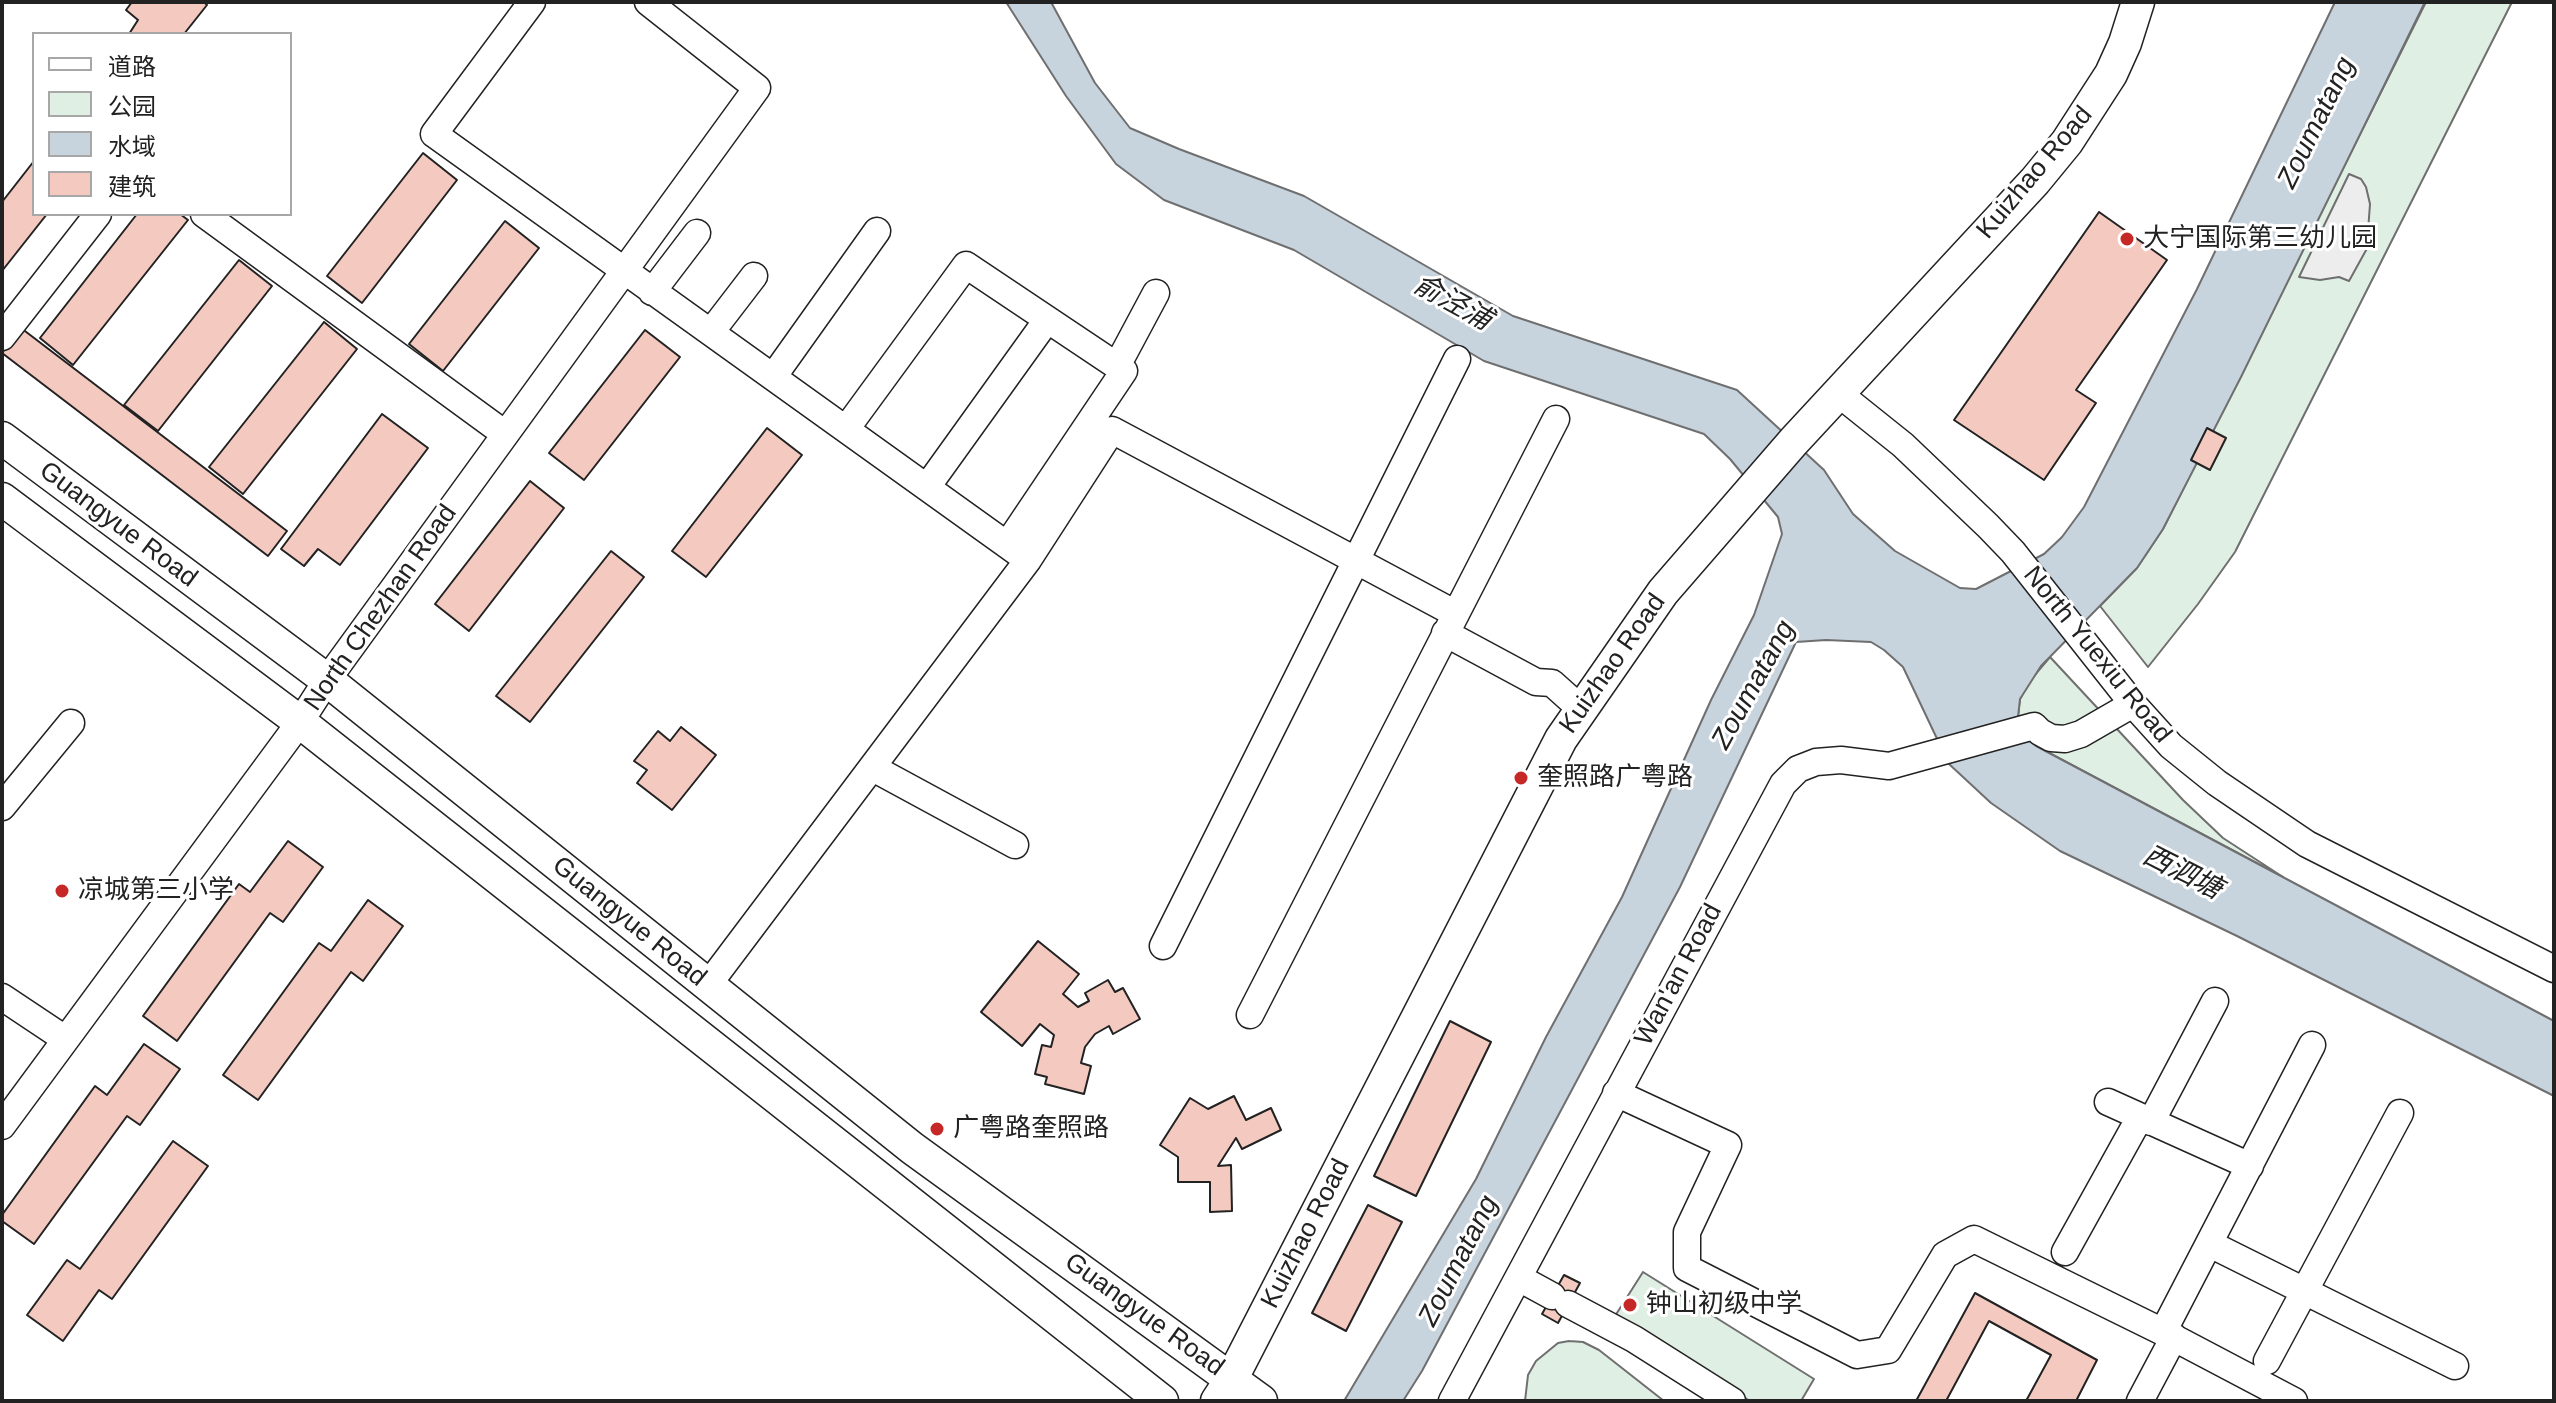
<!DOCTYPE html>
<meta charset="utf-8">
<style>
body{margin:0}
#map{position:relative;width:2556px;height:1403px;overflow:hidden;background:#fff;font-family:Helvetica,"Noto Sans SC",sans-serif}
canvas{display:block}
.frame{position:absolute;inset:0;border:4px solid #222;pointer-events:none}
.legend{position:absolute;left:32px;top:32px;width:260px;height:184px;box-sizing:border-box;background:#fff;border:2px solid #a7a7a7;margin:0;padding:10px 14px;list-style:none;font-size:24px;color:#222}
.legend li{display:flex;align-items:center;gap:16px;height:40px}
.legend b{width:40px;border:2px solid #a7a7a7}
</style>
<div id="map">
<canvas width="2556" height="1403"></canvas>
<div class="frame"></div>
<ul class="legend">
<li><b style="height:10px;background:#fff"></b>道路</li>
<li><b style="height:22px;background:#e0efe3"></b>公园</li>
<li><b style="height:22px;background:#c7d3dd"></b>水域</li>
<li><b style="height:22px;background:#f3c9c0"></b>建筑</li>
</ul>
</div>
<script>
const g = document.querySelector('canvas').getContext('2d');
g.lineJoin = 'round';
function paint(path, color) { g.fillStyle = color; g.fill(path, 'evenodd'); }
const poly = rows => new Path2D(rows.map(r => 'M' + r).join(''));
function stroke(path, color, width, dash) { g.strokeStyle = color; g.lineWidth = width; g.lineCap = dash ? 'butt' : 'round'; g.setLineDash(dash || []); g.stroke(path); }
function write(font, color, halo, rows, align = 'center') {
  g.font = font + ' Helvetica,"Noto Sans SC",sans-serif'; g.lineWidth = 6; g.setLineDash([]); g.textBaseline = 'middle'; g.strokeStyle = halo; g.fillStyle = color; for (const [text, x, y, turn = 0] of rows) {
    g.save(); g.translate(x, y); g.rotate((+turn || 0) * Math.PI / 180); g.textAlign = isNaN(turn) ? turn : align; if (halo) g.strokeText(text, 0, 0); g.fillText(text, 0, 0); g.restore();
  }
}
const green = poly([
 [2426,2,2512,2,2235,552,2198,604,2148,667,2100,606,2137,568,2163,529,2426,2],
 [2050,657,2183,800,2223,838,2283,877,2036,746,2023,736,2018,717,2020,699,2028,683,2050,657],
 [1643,1272,1814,1379,1801,1401,1750,1401,1615,1316,1643,1272],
 [1569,1341,1583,1342,1599,1350,1664,1401,1525,1401,1528,1375,1536,1361,1558,1343,1569,1341]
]);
const parking = poly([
 [2349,174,2361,179,2366,187,2370,204,2368,231,2375,234,2349,281,2339,277,2320,280,2299,277,2349,174]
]);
const water = poly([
 [1006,2,1051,2,1095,83,1130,128,1179,149,1304,196,1513,316,1737,390,1824,470,1853,514,1895,551,1960,588,1976,589,2044,554,2062,537,2084,507,2197,289,2335,2,2425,2,2241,377,2163,529,2137,568,2041,666,2020,699,2018,717,2023,736,2036,746,2554,1021,2554,1096,2237,936,2060,851,1991,803,1949,764,1903,667,1884,650,1871,642,1826,640,1796,642,1680,887,1422,1371,1403,1401,1344,1401,1476,1179,1546,1037,1622,897,1711,700,1754,615,1782,534,1778,517,1730,459,1704,434,1484,361,1294,250,1164,200,1116,164,1066,96,1006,2]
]);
const building = poly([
 [132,2,204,2,207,5,184,34,129,34,138,20,126,10,132,2],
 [423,153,457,180,362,303,327,276,423,153],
 [34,161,34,214,47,214,2,271,2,202,34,161],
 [2099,212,2167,260,2076,390,2096,403,2044,480,1954,420,2099,212],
 [137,214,180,214,188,220,73,365,40,338,137,214],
 [505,221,539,248,443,371,409,344,505,221],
 [239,260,272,286,158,431,124,405,239,260],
 [324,322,357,349,243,494,209,467,324,322],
 [21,328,287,531,268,556,2,353,21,328],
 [645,330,680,357,584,480,549,453,645,330],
 [382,414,428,448,340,565,318,549,304,566,281,549,382,414],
 [767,428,802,455,706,577,672,551,767,428],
 [2207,428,2226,438,2210,470,2191,460,2207,428],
 [530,481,564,508,469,631,435,604,530,481],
 [611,551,644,577,530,722,496,696,611,551],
 [681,727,716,755,672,810,637,783,647,770,634,761,658,731,670,741,681,727],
 [288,841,323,867,283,922,270,913,177,1041,143,1016,239,884,250,892,288,841],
 [368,900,403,926,363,981,351,972,258,1100,223,1075,319,943,331,951,368,900],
 [1038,941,1079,974,1063,994,1078,1007,1089,1001,1085,993,1108,980,1115,992,1123,988,1140,1019,1113,1034,1109,1026,1095,1034,1085,1047,1081,1063,1091,1066,1084,1094,1045,1084,1047,1077,1035,1074,1042,1045,1051,1047,1054,1035,1040,1024,1022,1046,981,1012,1038,941],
 [1450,1021,1491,1042,1416,1196,1374,1176,1450,1021],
 [144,1044,180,1069,140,1125,127,1116,34,1244,2,1221,2,1215,95,1086,107,1095,144,1044],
 [1234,1096,1246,1120,1271,1108,1281,1130,1242,1149,1236,1138,1218,1166,1231,1165,1232,1211,1210,1212,1210,1182,1178,1182,1178,1157,1160,1145,1190,1098,1208,1109,1234,1096],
 [173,1141,208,1166,112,1299,99,1290,63,1341,27,1315,67,1260,80,1269,173,1141],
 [1368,1205,1402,1222,1346,1331,1312,1313,1368,1205],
 [1564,1275,1580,1283,1558,1323,1542,1314,1564,1275],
 [1975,1293,2097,1360,2076,1401,2026,1401,2051,1355,1989,1321,1946,1401,1916,1401,1975,1293]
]);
const minor = poly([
 [532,2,434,134,1028,560],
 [204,214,505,434],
 [652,292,697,233],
 [711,332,754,276],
 [2,337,98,214],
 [1117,366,1156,293],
 [773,377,877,231],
 [1838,393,1903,445,1988,526,2013,552,2133,704,2171,746,2217,783,2307,844,2554,969],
 [846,429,966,265,1117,366,1124,371,1007,545],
 [927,487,1047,320],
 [1445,633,1536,682,1552,683,1581,709],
 [873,768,1015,845],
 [2,807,71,723],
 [1163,946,1457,359],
 [708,985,1028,560,1112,430,1456,614],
 [2,997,65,1039],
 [1250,1015,1556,419],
 [1616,1093,1728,1145,1687,1232,1687,1268,1857,1355,1888,1350,1945,1255,1974,1239,2163,1332,2294,1401],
 [2108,1102,2250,1166],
 [2151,1122,2215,1001],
 [2,1126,300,722,327,680,757,88,648,2],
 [2210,1244,2455,1366],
 [2065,1252,2140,1117],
 [1519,1278,1552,1296],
 [1568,1304,1634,1339,1732,1401],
 [2163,1332,2312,1045],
 [2267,1361,2400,1113],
 [1452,1401,1783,784,1798,769,1816,762,1841,760,1889,766,2034,726,2040,732,2051,738,2065,739,2081,734,2133,704],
 [2140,1401,2174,1337]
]);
const major = poly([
 [2,438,327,680,912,1148,1261,1401],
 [2,499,300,722,1162,1401],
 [1217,1401,1232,1378,1561,739,1663,592,1794,441,2035,181,2067,142,2111,74,2125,43,2138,2]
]);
const markers = [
 [2127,239,8,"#c62828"],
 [1521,778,8,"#c62828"],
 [62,891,8,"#c62828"],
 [937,1129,8,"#c62828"],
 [1630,1305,8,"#c62828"]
];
const streetNames = [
 ["Kuizhao Road",2035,173,-50],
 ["Guangyue Road",118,525,37],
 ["North Chezhan Road",381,608,-55],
 ["North Yuexiu Road",2097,655,51],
 ["Kuizhao Road",1613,664,-55],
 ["Guangyue Road",629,922,39],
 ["Wan'an Road",1679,975,-62],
 ["Kuizhao Road",1306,1234,-63],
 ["Guangyue Road",1144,1315,36]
];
const poiNames = [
 ["大宁国际第三幼儿园",2143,239],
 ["奎照路广粤路",1537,778],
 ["凉城第三小学",78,891],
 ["广粤路奎照路",953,1129],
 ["钟山初级中学",1646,1305]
];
const waterNames = [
 ["Zoumatang",2317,123,-64],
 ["俞泾浦",1452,303,29],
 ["Zoumatang",1754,685,-61],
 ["西泗塘",2182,873,27],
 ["Zoumatang",1459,1261,-63]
];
paint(green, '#e0efe3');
stroke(green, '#6f6f6f', 2);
paint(parking, '#ededed');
stroke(parking, '#6f6f6f', 2);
paint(water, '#c7d3dd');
stroke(water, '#6f6f6f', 2);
paint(building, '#f3c9c0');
stroke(building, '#222', 2);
stroke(minor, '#222', 29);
stroke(major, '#222', 35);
stroke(minor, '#fff', 26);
stroke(major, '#fff', 32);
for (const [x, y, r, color] of markers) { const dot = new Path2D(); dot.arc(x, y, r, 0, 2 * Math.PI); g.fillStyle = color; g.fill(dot); stroke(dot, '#fff', 3); }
write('26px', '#222', '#fff', streetNames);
write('26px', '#222', '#fff', poiNames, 'left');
write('italic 28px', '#222', '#fff', waterNames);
</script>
